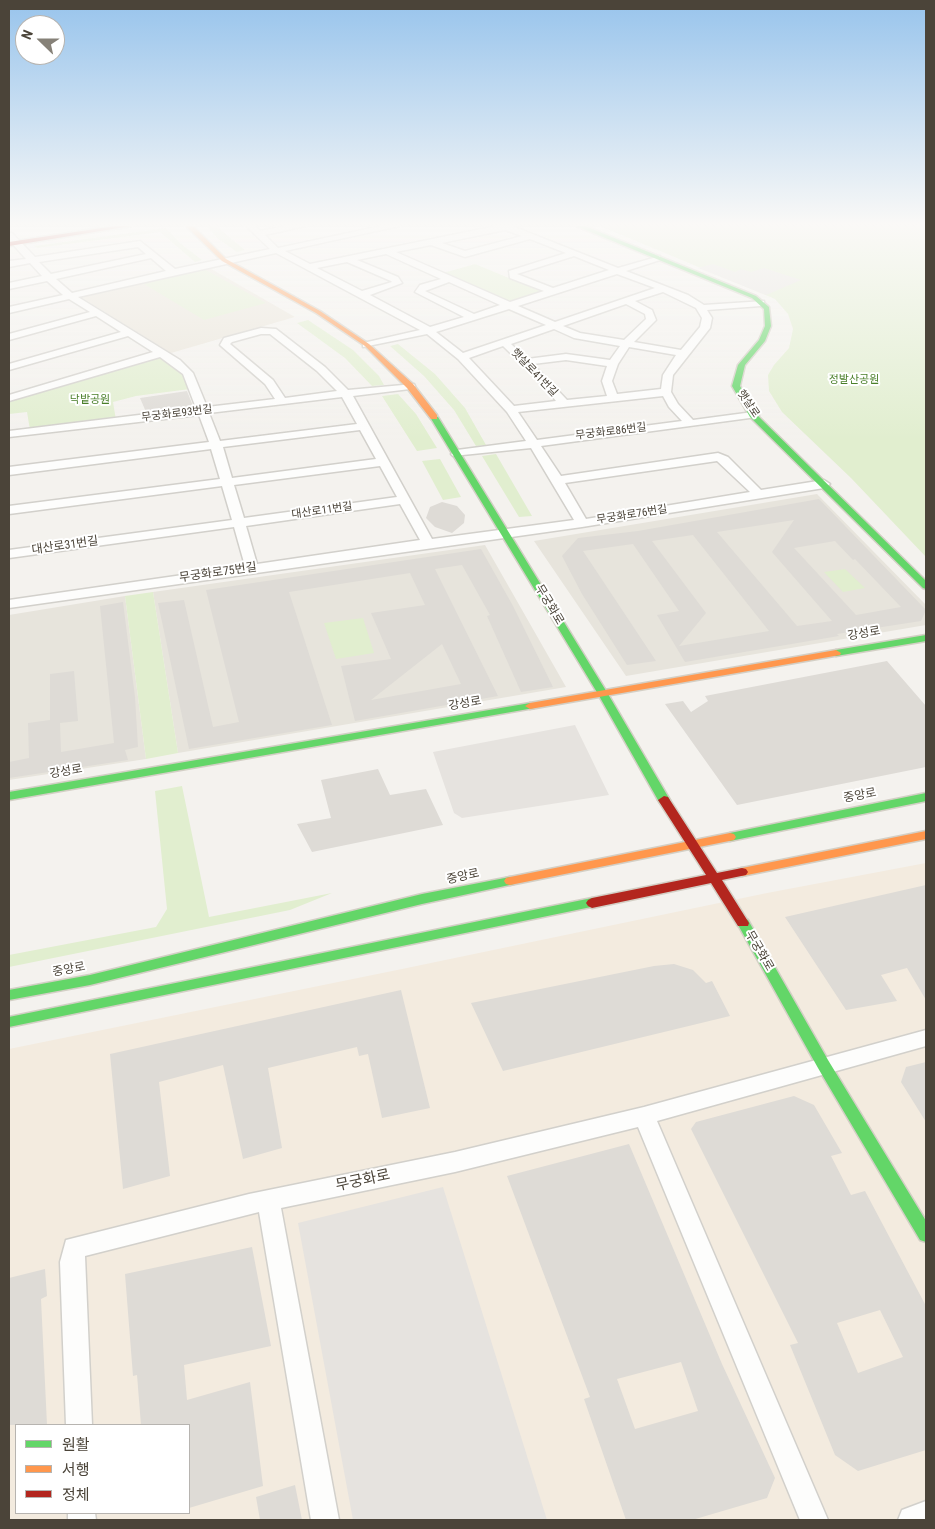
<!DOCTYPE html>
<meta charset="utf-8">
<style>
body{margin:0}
#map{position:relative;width:935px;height:1529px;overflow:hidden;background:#f4f2ee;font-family:"Roboto Condensed","Noto Sans KR",sans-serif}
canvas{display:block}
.frame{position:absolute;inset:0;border:10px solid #4b4439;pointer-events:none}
.legend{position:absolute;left:15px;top:1424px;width:175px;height:90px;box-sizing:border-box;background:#fff;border:1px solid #b7b4b0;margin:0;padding:6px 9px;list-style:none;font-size:15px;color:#4b4439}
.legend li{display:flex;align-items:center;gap:10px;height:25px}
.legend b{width:25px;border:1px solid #b7b4b0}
.north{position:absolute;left:15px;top:15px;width:50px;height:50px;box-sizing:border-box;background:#fff;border:1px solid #b7b4b0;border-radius:50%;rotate:292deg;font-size:14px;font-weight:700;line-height:20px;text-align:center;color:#4b4439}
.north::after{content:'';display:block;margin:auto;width:18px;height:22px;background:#868178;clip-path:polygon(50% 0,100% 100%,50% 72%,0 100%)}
</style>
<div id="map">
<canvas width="935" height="1529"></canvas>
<div class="frame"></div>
<ul class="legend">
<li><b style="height:6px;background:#63d668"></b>원활</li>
<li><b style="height:6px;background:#ff974d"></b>서행</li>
<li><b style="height:6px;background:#b3261e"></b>정체</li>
</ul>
<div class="north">N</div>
</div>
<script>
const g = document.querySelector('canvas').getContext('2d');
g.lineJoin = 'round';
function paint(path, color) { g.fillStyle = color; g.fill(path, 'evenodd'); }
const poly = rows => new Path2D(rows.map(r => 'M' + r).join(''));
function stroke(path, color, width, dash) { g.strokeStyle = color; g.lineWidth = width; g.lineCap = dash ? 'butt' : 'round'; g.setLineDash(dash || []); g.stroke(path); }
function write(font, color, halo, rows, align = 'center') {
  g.font = font + ' "Roboto Condensed","Noto Sans KR",sans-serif'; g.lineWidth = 4; g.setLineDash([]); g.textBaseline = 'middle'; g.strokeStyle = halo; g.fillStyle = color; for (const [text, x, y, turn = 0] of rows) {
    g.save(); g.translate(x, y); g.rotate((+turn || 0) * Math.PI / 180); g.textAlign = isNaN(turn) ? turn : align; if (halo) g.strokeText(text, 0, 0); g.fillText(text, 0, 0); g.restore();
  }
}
const residential = poly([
 [817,494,926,605,926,625,626,676,534,541],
 [485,545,566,687,178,753,153,592],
 [125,596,146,759,9,780,9,615]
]);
const commercial = poly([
 [926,863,926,1520,9,1520,9,1049,402,969,767,893],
 [16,1425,189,1425,189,1513,16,1513]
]);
const education = poly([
 [208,267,295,317,171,353,79,296]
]);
const green = poly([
 [207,226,216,226,245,250,237,252,217,238],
 [600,226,926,226,926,557,851,478,782,412,769,391,768,375,774,365,789,348,793,329,788,314,775,299],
 [166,228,180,243,202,260,195,262,160,232,37,248,34,246],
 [475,264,543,292,512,302,443,273],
 [204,269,266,303,204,320,144,284],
 [308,320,353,350,379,376,384,385,372,386,345,358,297,323],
 [398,344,435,374,465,408,486,445,476,446,454,410,424,376,390,346],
 [160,356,185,374,190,389,136,396,113,402,116,420,30,430,27,412,9,414,9,401],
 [398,394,416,414,437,448,417,451,382,396],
 [496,454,532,516,519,517,482,456],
 [440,459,461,497,443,500,422,461],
 [845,569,865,588,843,592,824,572],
 [153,592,178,753,146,759,125,596],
 [363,618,374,653,336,659,324,623],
 [182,786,209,917,332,893,290,910,9,967,9,955,156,927,167,909,155,791]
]);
const parking = poly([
 [713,264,735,272,741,269,751,272,764,268,801,280,766,295,698,268],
 [575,725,609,795,462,818,454,813,433,752],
 [443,1187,547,1520,353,1520,298,1223]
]);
const building = poly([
 [187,391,193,406,146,412,140,398],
 [819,499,926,610,921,621,837,634,839,636,685,662,657,615,679,611,633,544,583,551,656,661,627,665,582,594,562,556,578,538,638,531],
 [794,520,772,552,832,621,797,626,717,532],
 [693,535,769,631,679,646,706,613,652,541],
 [835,541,853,560,855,559,901,607,856,615,794,548],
 [442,502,457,506,465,515,464,523,452,533,435,527,426,518,430,507],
 [481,549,513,606,553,687,521,692,487,616,490,615,462,565,435,569,498,696,355,721,341,666,391,659,371,613,425,605,410,573,289,592,332,725,189,749,158,603,184,600,213,727,239,722,206,590],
 [442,644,461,684,371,700],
 [123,602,135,697,138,747,125,750,128,760,9,778,9,762,29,758,28,723,50,720,50,674,74,671,78,721,60,723,61,752,114,743,100,606],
 [887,661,926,706,926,767,737,805,665,704,683,701,691,712,708,701,705,696],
 [378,769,390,795,426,789,443,825,312,852,297,824,331,818,321,780],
 [926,885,926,1000,907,968,881,975,897,1001,846,1010,785,917],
 [674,964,693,970,706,983,712,981,730,1016,503,1071,471,1003,654,966],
 [401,990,430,1108,382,1118,368,1054,359,1056,357,1047,268,1068,282,1148,243,1159,223,1065,159,1082,170,1176,123,1189,110,1054],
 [926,1062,926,1122,901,1082,906,1067],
 [794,1096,814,1105,842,1153,831,1156,851,1195,865,1191,926,1306,926,1450,858,1471,835,1455,790,1345,798,1343,691,1129,696,1122],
 [880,1310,903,1357,858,1373,837,1323],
 [629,1144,722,1364,775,1478,767,1498,692,1520,626,1520,584,1399,590,1397,507,1176],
 [681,1362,698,1411,635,1429,617,1379],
 [252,1247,271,1346,184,1365,187,1400,250,1382,263,1486,189,1508,189,1425,141,1425,137,1375,133,1376,125,1274],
 [45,1269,47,1296,41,1299,47,1425,9,1425,9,1278],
 [295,1485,302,1520,260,1520,256,1497]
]);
const street = poly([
 [246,226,255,226,260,231,286,226,305,226,265,235,278,248,381,226,399,226,285,251,310,264,496,226,512,226,618,268,660,256,660,260,626,271,688,295,704,305,764,301,764,305,761,306,707,310,712,318,710,328,673,375,671,392,678,404,693,420,753,412,759,415,757,417,541,446,561,476,718,453,728,457,761,490,824,480,830,484,824,488,582,527,9,608,9,600,245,566,234,527,9,558,9,550,232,520,222,486,9,514,9,506,220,479,211,449,9,475,9,467,209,442,199,415,9,437,9,431,196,408,183,374,160,357,9,401,9,395,153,352,128,336,9,370,9,364,121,332,96,316,9,340,9,334,90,312,69,299,9,313,9,307,63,295,47,281,9,289,9,283,42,276,30,263,9,267,9,261,26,259,9,240,9,233,12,233,35,257,140,241,175,269,270,249,246,226],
 [505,230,522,236,465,251,442,243,505,230],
 [530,239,566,253,509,271,510,278,544,291,510,302,396,252,431,245,465,257,530,239],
 [138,247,146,254,51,274,39,262,138,247],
 [276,253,420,330,363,343,363,347,427,334,458,359,507,412,526,441,457,450,451,454,453,456,531,448,574,520,432,539,353,396,410,389,415,386,414,384,348,390,325,367,276,329,261,328,224,338,220,345,265,384,275,399,207,407,193,373,180,360,78,297,276,253],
 [386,254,441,279,420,285,415,292,464,317,430,327,370,295,402,283,398,277,357,260,386,254],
 [574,256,609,270,553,288,517,274,574,256],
 [151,258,166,271,72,293,56,279,151,258],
 [347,262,391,281,392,282,362,291,317,268,347,262],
 [617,274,655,288,555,322,518,306,617,274],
 [449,282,500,305,474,314,425,291,449,282],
 [663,292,696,308,702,318,700,327,681,350,634,342,656,320,652,310,635,301,663,292],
 [626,304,645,314,646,319,624,340,580,333,563,326,626,304],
 [509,309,546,325,463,353,436,332,509,309],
 [554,329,574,338,620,346,610,360,566,354,527,359,511,344,554,329],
 [261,334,270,334,317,371,337,391,285,398,273,380,230,344,232,342,261,334],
 [503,346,543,385,556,401,514,406,469,358,503,346],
 [629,347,676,355,663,375,661,389,617,394,612,381,618,364,629,347],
 [566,360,607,366,602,381,607,396,567,400,533,364,566,360],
 [663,396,669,407,682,421,537,440,518,412,663,396],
 [342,397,357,424,220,441,209,413,342,397],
 [360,430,376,459,232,478,223,447,360,430],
 [717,461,750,492,586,519,565,483,717,461],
 [380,466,397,497,244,518,234,485,380,466],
 [400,504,420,540,257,564,246,526,400,504],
 [926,1030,926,1046,657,1121,828,1520,800,1520,638,1127,455,1172,281,1208,339,1520,311,1520,259,1212,85,1256,92,1425,66,1425,60,1262,66,1240,249,1194,455,1152,644,1107,926,1030],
 [926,1501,926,1520,898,1520,902,1510,926,1501],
 [68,1513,95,1513,96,1520,68,1520,68,1513]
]);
const fast = poly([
 [576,226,585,226,756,296,769,307,771,326,765,341,745,365,740,386,756,414,926,581,926,589,923,588,750,417,732,386,738,365,759,340,765,326,764,309,752,298,576,226],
 [431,415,438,417,608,694,670,800,668,803,660,803,658,800,598,694,430,417,431,415],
 [926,635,926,641,836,656,831,653,836,650,926,635],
 [530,703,535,706,534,708,9,800,9,792,530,703],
 [926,793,926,801,730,841,724,837,730,833,926,793],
 [510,877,514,878,516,881,514,884,422,904,90,985,9,1000,9,990,90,975,422,894,510,877],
 [592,898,596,900,598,903,596,906,9,1027,9,1017,592,898],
 [743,918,748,920,828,1060,926,1221,926,1242,920,1240,818,1068,737,923,738,920,743,918]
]);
const slow = poly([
 [186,226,193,226,226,259,320,311,369,344,413,384,437,415,437,419,431,419,407,388,365,346,316,313,222,261,186,226],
 [836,650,841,653,840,655,530,709,525,706,530,703,836,650],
 [926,831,926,839,742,876,738,875,736,872,738,869,742,868,926,831],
 [730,833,734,834,736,837,734,840,510,885,506,884,504,881,506,878,510,877,730,833]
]);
const jam = poly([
 [115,226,131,226,9,246,9,242,115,226],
 [664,796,668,797,717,873,742,868,746,869,748,872,746,875,722,880,749,923,748,926,738,926,711,883,592,908,588,906,586,903,588,900,592,898,706,875,658,800,664,796]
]);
const farStreetnames = [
 ["햇살로41번길",534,373,46],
 ["햇살로",748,404,56],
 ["무궁화로93번길",177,414,-7],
 ["무궁화로86번길",611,432,-7],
 ["대산로11번길",322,511,-8],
 ["무궁화로76번길",632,515,-9]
];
const farParknames = [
 ["정발산공원",854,380],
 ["닥밭공원",90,400]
];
const streetNames = [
 ["대산로31번길",65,546,-8],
 ["무궁화로75번길",218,573,-8],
 ["무궁화로",549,605,59],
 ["강성로",864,634,-10],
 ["강성로",465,704,-10],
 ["강성로",66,772,-10],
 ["중앙로",860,796,-11],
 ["중앙로",463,877,-12],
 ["무궁화로",759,951,60],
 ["중앙로",69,970,-11]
];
const nearStreetnames = [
 ["무궁화로",363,1181,-12]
];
paint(residential, '#e7e4dc');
paint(commercial, '#f3ebdf');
paint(education, '#eae5da');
paint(green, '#e1eecf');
paint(parking, '#e6e3df');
paint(building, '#dedbd6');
stroke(street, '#d2d0cb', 3);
stroke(fast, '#d3cfc5', 3);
stroke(slow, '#d3cfc5', 3);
stroke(jam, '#d3cfc5', 3);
paint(street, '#fdfdfc');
paint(fast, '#63d668');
paint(slow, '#ff974d');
paint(jam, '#b3261e');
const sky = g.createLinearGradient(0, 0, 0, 440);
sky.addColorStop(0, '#98c4ec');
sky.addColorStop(0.51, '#faf9f7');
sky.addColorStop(1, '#faf9f700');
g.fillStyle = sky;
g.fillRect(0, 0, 935, 440);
write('11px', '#4b4439', '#fff', farStreetnames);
write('11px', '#4a7f2a', '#fff', farParknames);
write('12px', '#4b4439', '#fff', streetNames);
write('15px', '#4b4439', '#fff', nearStreetnames);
</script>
